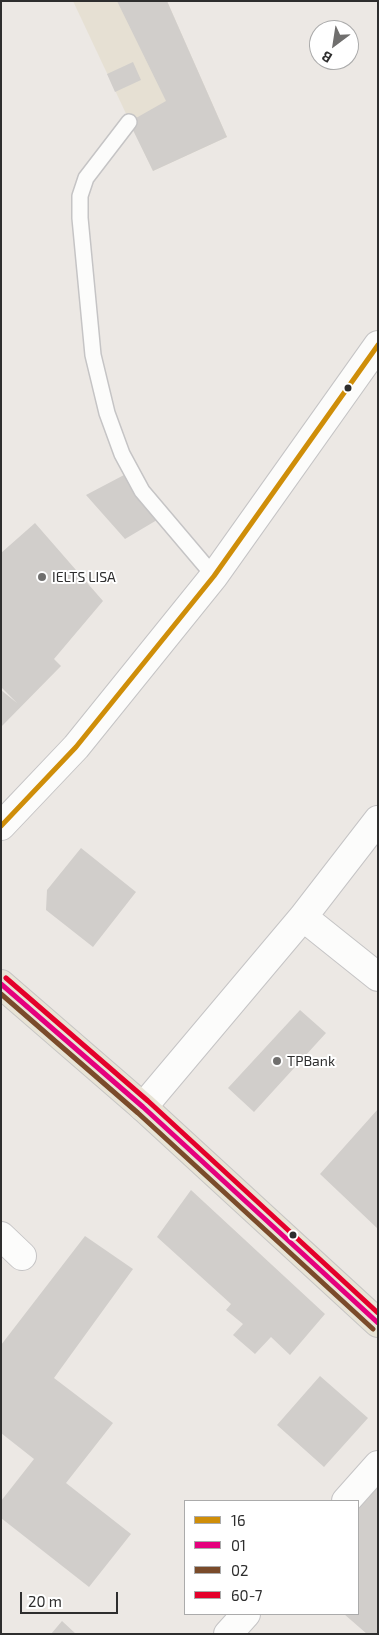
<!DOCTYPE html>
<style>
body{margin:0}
#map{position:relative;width:379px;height:1635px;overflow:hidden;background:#ece8e4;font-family:"Exo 2",sans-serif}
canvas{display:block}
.frame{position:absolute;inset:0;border:2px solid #2e2e2e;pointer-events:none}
.legend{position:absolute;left:184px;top:1500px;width:175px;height:115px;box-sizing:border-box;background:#fff;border:1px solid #ababab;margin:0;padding:6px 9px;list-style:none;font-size:15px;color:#2e2e2e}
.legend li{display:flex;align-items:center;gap:10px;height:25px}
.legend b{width:25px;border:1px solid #ababab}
.north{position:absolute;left:309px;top:20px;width:50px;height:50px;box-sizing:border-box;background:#fff;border:1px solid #ababab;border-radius:50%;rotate:211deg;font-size:14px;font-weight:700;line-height:20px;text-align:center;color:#2e2e2e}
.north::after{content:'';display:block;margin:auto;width:18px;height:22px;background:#706f6e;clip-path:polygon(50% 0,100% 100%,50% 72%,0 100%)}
.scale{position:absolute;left:20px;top:1592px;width:98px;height:22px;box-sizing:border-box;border:2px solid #2e2e2e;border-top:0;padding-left:6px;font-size:15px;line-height:18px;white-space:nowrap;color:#2e2e2e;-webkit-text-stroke:4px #fff;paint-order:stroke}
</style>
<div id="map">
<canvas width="379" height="1635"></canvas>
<div class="frame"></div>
<ul class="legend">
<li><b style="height:6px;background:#cf8e09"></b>16</li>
<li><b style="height:6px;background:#e5007d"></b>01</li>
<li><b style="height:6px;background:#7a4b2a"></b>02</li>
<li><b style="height:6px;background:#e4002b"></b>60-7</li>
</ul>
<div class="north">B</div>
<div class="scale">20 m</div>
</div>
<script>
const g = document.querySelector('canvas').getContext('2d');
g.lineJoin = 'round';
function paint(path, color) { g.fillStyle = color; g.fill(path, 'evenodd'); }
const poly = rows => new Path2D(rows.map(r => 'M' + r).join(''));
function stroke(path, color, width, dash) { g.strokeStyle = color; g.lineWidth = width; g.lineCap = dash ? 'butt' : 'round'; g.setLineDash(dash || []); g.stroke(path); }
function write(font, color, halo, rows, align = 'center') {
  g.font = font + ' "Exo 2",sans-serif'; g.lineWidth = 4; g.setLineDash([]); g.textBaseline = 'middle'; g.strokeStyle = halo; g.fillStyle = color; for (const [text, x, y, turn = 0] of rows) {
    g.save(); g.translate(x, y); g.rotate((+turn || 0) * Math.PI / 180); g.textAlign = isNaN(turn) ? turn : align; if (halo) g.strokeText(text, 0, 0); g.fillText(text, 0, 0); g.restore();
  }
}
const education = poly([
 [73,1,167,1,227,137,153,171]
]);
const building = poly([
 [117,1,167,1,227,137,153,171,129,122,166,101],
 [133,62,141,80,115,92,107,74],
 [124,475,157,520,125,539,86,495],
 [35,523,103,601,54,659,61,666,1,727,1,690,17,703,1,687,1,553],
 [81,848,136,892,93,947,46,910,47,890],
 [300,1010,326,1033,254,1112,228,1088],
 [378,1109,378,1229,320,1174],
 [191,1190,325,1314,290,1355,271,1337,255,1354,233,1335,243,1324,226,1310,231,1304,157,1237],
 [85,1236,133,1269,54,1378,113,1423,66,1483,131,1534,89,1587,1,1518,1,1501,34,1459,1,1433,1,1345],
 [320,1376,368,1418,324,1467,277,1425],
 [378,1483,378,1634,367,1634,344,1614,358,1614,358,1505],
 [62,1621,76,1634,51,1634]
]);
const lane = poly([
 [129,122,86,178,80,196,80,218,93,355,107,413,122,454,142,491,214,576]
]);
const street = poly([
 [303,917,378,977],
 [143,1107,303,917,378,820],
 [1,1236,22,1256],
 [346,1501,378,1465],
 [228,1634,246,1614]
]);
const secondary = poly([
 [1,826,76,747,214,576,378,345]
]);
const primary = poly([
 [1,984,143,1107,378,1323]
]);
const bus1 = poly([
 [1,826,76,747,214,576,378,345]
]);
const bus2 = poly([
 [1,984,143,1107,378,1323]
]);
const bus3 = poly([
 [1,994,138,1113,373,1329]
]);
const bus4 = poly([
 [6,978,148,1101,378,1313]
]);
const markers = [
 [348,388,4.5,"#2e2e2e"],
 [42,577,5,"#706f6e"],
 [277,1061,5,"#706f6e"],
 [293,1235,4.5,"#2e2e2e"]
];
const poiNames = [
 ["IELTS LISA",52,577],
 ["TPBank",287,1061]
];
paint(education, '#e6e0d3');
paint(building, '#d1cecb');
stroke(lane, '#c5c4c5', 18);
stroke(street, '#c5c4c5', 30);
stroke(secondary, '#c5c4c5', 30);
stroke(primary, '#c6c5c4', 30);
stroke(lane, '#fcfcfb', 15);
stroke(street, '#fcfcfb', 28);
stroke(secondary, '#fcfcfb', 28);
stroke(primary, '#e8e4d6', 28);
stroke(bus1, '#cf8e09', 5);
stroke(bus2, '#e5007d', 5);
stroke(bus3, '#7a4b2a', 5);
stroke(bus4, '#e4002b', 5);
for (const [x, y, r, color] of markers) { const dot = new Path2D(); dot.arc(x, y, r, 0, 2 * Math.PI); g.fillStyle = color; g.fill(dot); stroke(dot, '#fff', 2); }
write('14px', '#2e2e2e', '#fff', poiNames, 'left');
</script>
